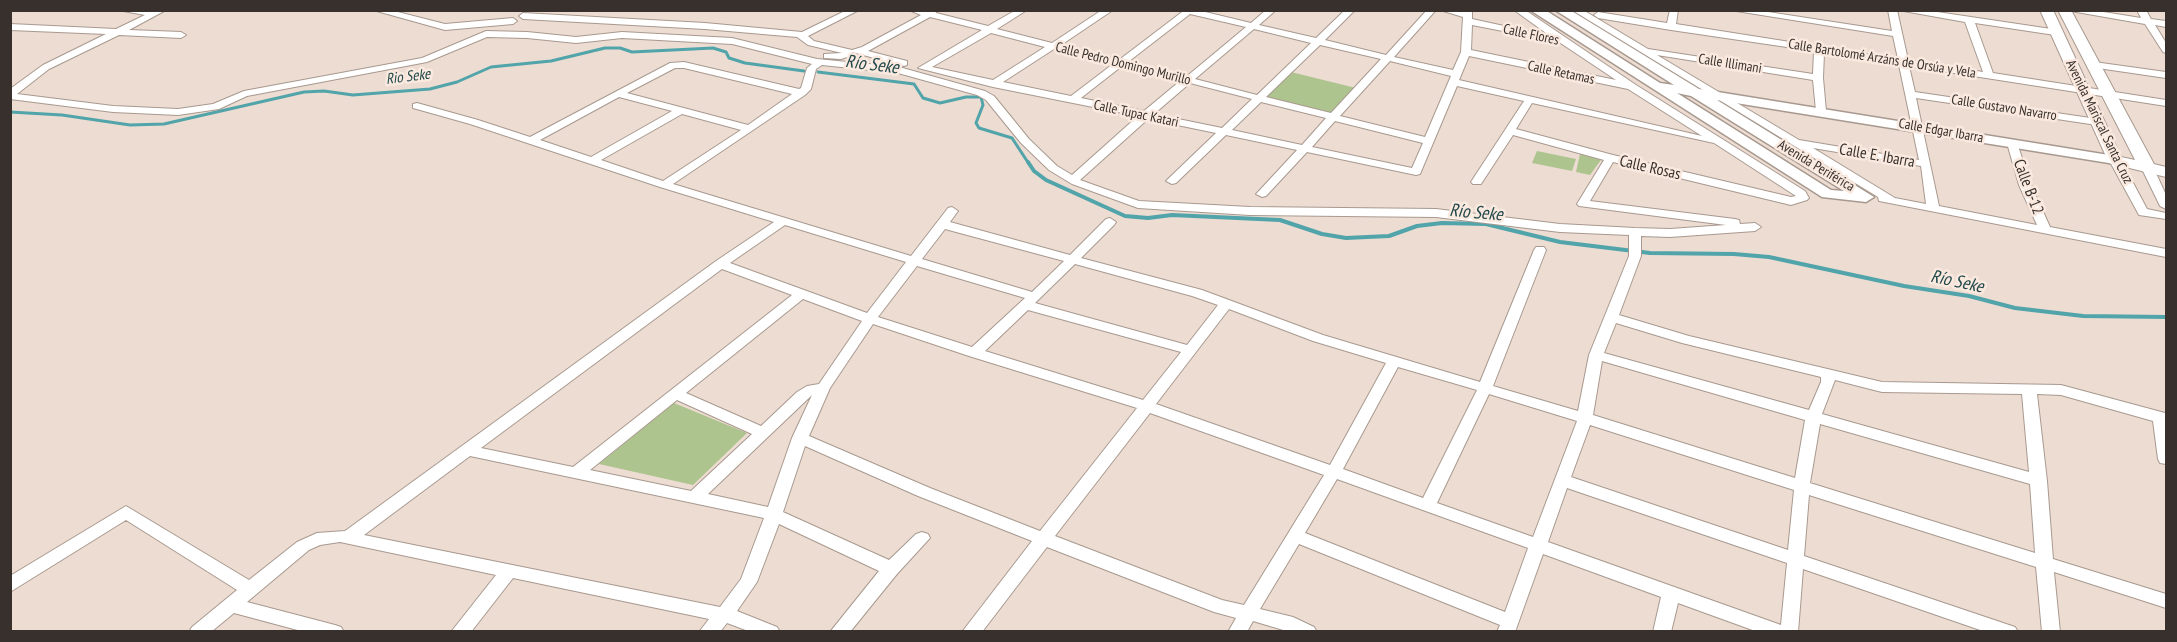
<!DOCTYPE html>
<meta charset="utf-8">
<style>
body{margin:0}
#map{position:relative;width:2177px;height:642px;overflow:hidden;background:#eddcd2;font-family:"PT Sans Narrow",sans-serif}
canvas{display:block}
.frame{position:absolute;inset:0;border:12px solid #37302c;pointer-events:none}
</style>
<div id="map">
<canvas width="2177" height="642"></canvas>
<div class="frame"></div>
</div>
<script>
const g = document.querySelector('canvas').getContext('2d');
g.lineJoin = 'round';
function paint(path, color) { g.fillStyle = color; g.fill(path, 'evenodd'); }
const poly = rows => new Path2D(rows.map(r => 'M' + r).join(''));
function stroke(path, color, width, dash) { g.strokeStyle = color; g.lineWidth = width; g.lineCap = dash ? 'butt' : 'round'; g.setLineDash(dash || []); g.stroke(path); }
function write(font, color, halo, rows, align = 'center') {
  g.font = font + ' "PT Sans Narrow",sans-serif'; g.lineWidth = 5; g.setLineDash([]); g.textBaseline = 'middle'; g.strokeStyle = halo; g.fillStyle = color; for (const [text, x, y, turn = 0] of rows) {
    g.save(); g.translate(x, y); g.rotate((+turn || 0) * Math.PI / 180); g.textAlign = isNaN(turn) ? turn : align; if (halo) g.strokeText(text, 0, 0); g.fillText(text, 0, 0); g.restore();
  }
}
const green = poly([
 [1291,72,1356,88,1331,115,1264,98],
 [1537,151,1576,159,1572,171,1532,163],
 [1580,154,1601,160,1590,175,1576,172],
 [674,403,747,433,693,485,599,464]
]);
const streamFar1 = poly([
 [818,72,914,84,923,98,940,103,966,97,981,97,983,105,976,123,979,128,1012,138,1029,164],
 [10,112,62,115,130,125,164,124,304,92,324,91,353,95,430,89,457,82,491,67,551,61,605,48,620,48,632,52,713,48,726,52,729,58,745,63,804,71]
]);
const stream = poly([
 [1028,162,1034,171,1046,180,1125,216,1148,218,1172,215,1280,220,1322,234,1346,238,1389,236,1417,226,1442,223,1486,224,1560,242,1650,253,1734,254,1769,257,1904,286,1969,296,2015,308,2083,316,2166,317]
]);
const minor = poly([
 [118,10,166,10,129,30,181,32,186,35,181,38,119,35,49,69,17,94,113,106,178,109,213,104,244,91,422,58,486,31,527,32,576,37,622,32,732,38,817,59,899,67,985,91,994,96,1029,139,1057,166,1072,175,1138,116,993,87,918,68,982,30,930,17,868,51,907,61,907,65,904,66,852,52,850,56,841,59,824,58,824,54,842,53,808,45,797,37,705,29,523,19,519,16,523,13,705,23,802,32,847,10,859,10,808,36,814,41,852,50,862,47,921,15,909,10,935,10,936,13,988,26,1016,10,1027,10,997,29,1052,43,1102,10,1113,10,1061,45,1119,60,1182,12,1180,10,1197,10,1251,23,1266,10,1276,10,1259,25,1316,38,1345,10,1355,10,1325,40,1386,55,1427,10,1436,10,1394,57,1453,70,1461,52,1463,17,1440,10,1472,10,1472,19,1550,36,1514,10,1525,10,1636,85,1805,191,1809,198,1807,200,1791,205,1613,162,1590,201,1735,219,1739,220,1740,224,1755,223,1761,227,1755,231,1670,237,1641,236,1641,256,1619,315,1689,336,1882,382,2061,385,2165,413,2166,464,2160,463,2158,459,2153,421,2061,395,2037,394,2047,481,2053,559,2166,594,2166,608,2054,572,2060,632,2042,632,2036,567,1809,495,1804,556,2015,627,2018,632,1986,632,1803,569,1798,632,1758,632,1678,603,1671,632,1653,632,1661,597,1543,554,1515,632,1497,632,1500,625,1299,544,1260,609,1293,617,1314,627,1317,632,1290,632,1253,621,1247,632,1228,632,1236,618,1214,612,1047,547,982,632,962,632,1032,541,918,496,805,446,783,512,889,560,916,534,922,532,928,534,930,538,897,574,850,632,830,632,879,571,779,524,757,582,737,611,777,627,780,632,751,632,727,623,720,632,699,632,709,619,513,578,471,632,451,632,496,575,340,542,320,545,309,550,247,602,335,625,341,627,344,632,305,632,234,613,211,632,189,632,192,627,237,590,126,520,10,592,10,576,126,506,249,580,297,542,317,533,345,531,716,261,774,222,660,187,470,124,413,108,413,104,417,103,478,120,530,137,670,63,684,62,799,89,801,88,807,68,812,64,732,44,622,38,576,43,527,38,487,37,427,62,247,96,219,109,178,115,113,112,10,99,10,89,43,65,106,34,10,30,10,24,116,29,145,15,118,10],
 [1190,14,1246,27,1186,77,1128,62,1190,14],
 [1472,25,1559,42,1616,80,1471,50,1472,25],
 [1254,29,1311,43,1257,95,1195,79,1254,29],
 [991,33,1045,47,993,80,932,67,991,33],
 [1320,45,1381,59,1331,113,1266,97,1320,45],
 [1054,49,1113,64,1071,96,1003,82,1054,49],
 [1469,56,1628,89,1702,136,1459,80,1469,56],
 [1390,61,1451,76,1425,137,1340,116,1390,61],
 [822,65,898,73,977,95,986,100,1021,143,1049,170,1072,184,1138,208,1250,215,1436,217,1560,232,1629,235,1629,256,1589,355,1578,411,1493,386,1546,250,1544,247,1536,247,1534,250,1480,382,1323,335,1202,290,1081,258,1114,225,1116,222,1110,218,1106,219,1070,255,950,222,958,211,952,207,948,208,911,256,673,184,805,95,811,89,816,69,822,65],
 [1122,66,1180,81,1144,111,1081,98,1122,66],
 [675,68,684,68,792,94,748,125,627,93,675,68],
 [1190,83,1252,99,1222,128,1154,114,1190,83],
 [1457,86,1524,101,1471,182,1473,184,1481,184,1513,135,1604,160,1577,204,1579,206,1726,225,1670,229,1635,228,1560,224,1436,209,1250,207,1139,201,1080,180,1148,119,1216,133,1168,179,1166,181,1172,184,1176,183,1226,135,1297,150,1258,192,1256,194,1262,197,1266,196,1307,152,1416,175,1420,174,1457,86],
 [619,97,672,111,591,157,540,140,619,97],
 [1261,102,1326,118,1302,145,1232,130,1261,102],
 [1532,103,1714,143,1796,196,1791,197,1613,155,1516,129,1532,103],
 [682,114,741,130,663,181,601,160,682,114],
 [1335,121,1423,143,1412,168,1312,147,1335,121],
 [785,225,906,262,867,313,730,263,785,225],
 [945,229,1064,261,1032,292,922,259,945,229],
 [1075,264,1192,296,1218,305,1187,345,1035,303,1075,264],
 [917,266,1025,298,972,347,878,317,917,266],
 [722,269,792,295,573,467,481,448,722,269],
 [803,299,862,321,819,384,807,386,797,392,761,426,686,393,803,299],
 [1229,309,1313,341,1386,363,1330,465,1156,404,1229,309],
 [1028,310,1181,352,1143,400,985,351,1028,310],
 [1616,323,1682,343,1821,377,1821,382,1809,410,1604,353,1616,323],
 [873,324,969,356,1137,408,1040,531,930,488,809,436,830,388,873,324],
 [1602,361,1805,420,1795,478,1593,415,1602,361],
 [1398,367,1477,390,1423,498,1343,469,1398,367],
 [1835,380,1882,392,2022,394,2029,472,1822,414,1835,380],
 [1489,394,1577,421,1533,537,1437,503,1489,394],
 [812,395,792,438,768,507,708,494,812,395],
 [677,400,752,434,691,491,590,470,677,400],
 [1150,413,1324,475,1244,605,1222,600,1055,536,1150,413],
 [1820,424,2030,484,2035,553,1810,483,1820,424],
 [1590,425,1794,490,1788,550,1571,477,1590,425],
 [470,456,764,518,741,579,720,607,364,535,470,456],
 [1337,479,1528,548,1505,612,1305,533,1337,479],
 [1567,488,1787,563,1781,625,1548,542,1567,488],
 [373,10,390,10,445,24,513,18,517,21,513,24,445,30,373,10],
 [1572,10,1583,10,1648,49,1813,74,1814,51,1671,30,1598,18,1594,15,1598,12,1667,23,1670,10,1678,10,1676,24,1898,59,1893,36,1730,10,1755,10,1892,31,1888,10,1897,10,1908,60,1983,72,1965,22,1898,10,1924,10,2058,30,2060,32,2055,35,1975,23,1993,73,2166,100,2166,106,1909,66,1915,92,2097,119,2102,122,2097,125,1916,98,1939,206,2037,225,2019,185,2007,143,2012,140,2017,143,2031,185,2050,227,2166,249,2166,257,1879,201,1878,197,1572,10],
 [1824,53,1899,65,1919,160,1799,140,1657,55,1813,80,1816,111,1821,114,1826,111,1823,78,1824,53],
 [1813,148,1921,166,1926,204,1895,198,1813,148],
 [2065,10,2091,10,2141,18,2137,10,2146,10,2151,19,2166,21,2166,27,2155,25,2166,43,2166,53,2163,52,2145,24,2065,10],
 [2094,62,2166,72,2166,78,2091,67,2089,65,2094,62],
 [2115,157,2121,160,2147,209,2166,213,2166,219,2139,215,2109,160,2115,157],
 [2148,166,2154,169,2166,195,2166,209,2160,206,2142,169,2148,166]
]);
const tertiary = poly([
 [1530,10,1545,10,1660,83,1674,85,1555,10,1570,10,1699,89,2115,156,2122,160,2115,164,1717,100,1874,197,1866,202,1822,197,1530,10],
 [1677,93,1691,96,1844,191,1831,190,1677,93]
]);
const secondary = poly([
 [2040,10,2053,10,2121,157,2135,160,2058,10,2071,10,2154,164,2166,167,2166,177,2109,163,2040,10]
]);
const farStreetnames = [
 ["Calle Flores",1531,35,12],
 ["Calle Bartolomé Arzáns de Orsúa y Vela",1882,59,9],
 ["Calle Pedro Domingo Murillo",1123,64,14],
 ["Calle Illimani",1730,64,9],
 ["Calle Retamas",1561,73,12],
 ["Calle Gustavo Navarro",2004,108,9],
 ["Calle Tupac Katari",1136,114,12],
 ["Avenida Mariscal Santa Cruz",2099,122,64],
 ["Calle Edgar Ibarra",1941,131,10],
 ["Avenida Periférica",1816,166,31]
];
const farWaternames = [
 ["Rio Seke",408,77,-7]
];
const streetNames = [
 ["Calle E. Ibarra",1877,156,10],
 ["Calle Rosas",1650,168,13],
 ["Calle B-12",2028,187,69]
];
const waterNames = [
 ["Río Seke",872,65,7],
 ["Río Seke",1476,213,5],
 ["Río Seke",1957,282,12]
];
paint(green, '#aec48f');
stroke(streamFar1, '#51a4a9', 3);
stroke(stream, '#51a4a9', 4);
stroke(minor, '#a8998f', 2);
stroke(tertiary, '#a8998f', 3);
stroke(secondary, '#a8998f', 2);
paint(minor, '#fff');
paint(tertiary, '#fff');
paint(secondary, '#fff');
write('14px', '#37302c', '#fae9df', farStreetnames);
write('italic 15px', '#22494b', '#fae9df', farWaternames);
write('16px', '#37302c', '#fae9df', streetNames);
write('italic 18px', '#22494b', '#fae9df', waterNames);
</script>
